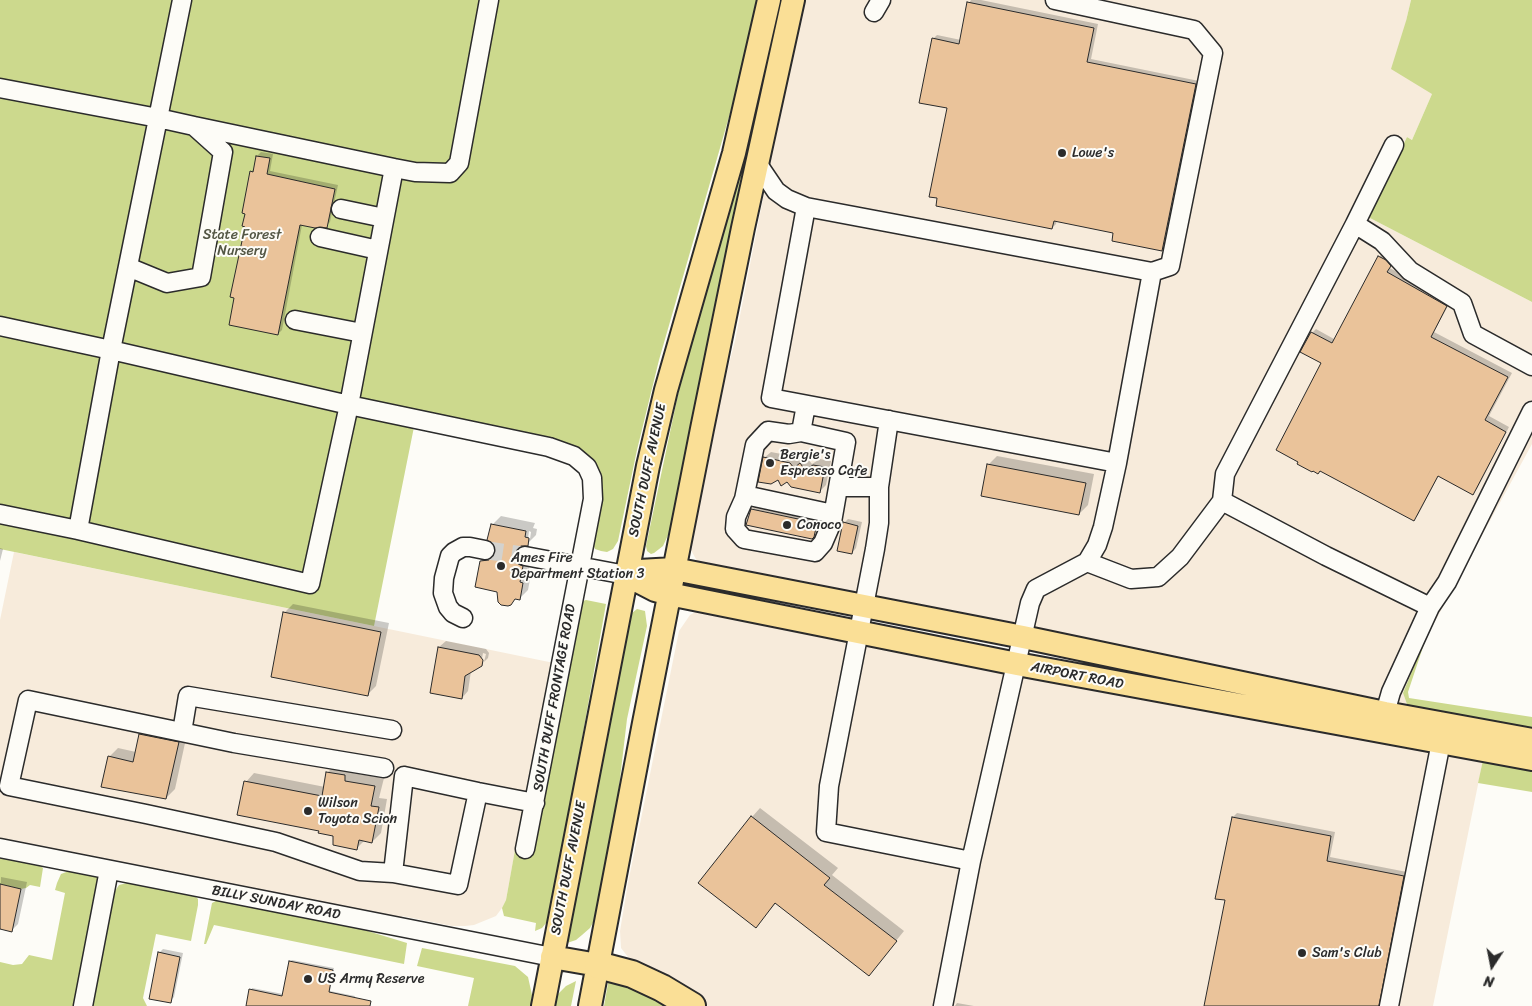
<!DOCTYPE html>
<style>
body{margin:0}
#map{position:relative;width:1532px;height:1006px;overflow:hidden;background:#fdfcf7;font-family:Sriracha,sans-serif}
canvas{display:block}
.north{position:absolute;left:1467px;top:941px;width:50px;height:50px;-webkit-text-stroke:4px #fdfcf7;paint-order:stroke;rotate:191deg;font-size:14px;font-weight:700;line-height:20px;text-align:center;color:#2b2b2b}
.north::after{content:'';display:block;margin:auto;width:18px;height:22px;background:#2b2b2b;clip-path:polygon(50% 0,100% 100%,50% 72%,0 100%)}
</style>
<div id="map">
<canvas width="1532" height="1006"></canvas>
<div class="north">N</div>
</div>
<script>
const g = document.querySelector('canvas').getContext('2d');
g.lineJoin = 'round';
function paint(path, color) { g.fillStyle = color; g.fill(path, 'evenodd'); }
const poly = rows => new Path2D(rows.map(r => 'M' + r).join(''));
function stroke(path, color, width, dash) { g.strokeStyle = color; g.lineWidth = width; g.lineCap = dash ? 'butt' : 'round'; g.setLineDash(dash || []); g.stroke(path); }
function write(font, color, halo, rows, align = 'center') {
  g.font = font + ' Sriracha,sans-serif'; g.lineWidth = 4; g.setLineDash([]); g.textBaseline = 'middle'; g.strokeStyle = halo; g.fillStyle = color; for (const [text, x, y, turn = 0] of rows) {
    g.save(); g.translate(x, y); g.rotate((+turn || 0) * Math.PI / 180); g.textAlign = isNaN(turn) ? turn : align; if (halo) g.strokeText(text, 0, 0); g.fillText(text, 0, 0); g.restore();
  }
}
const built = poly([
 [806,0,1411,0,1406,21,1432,94,1412,140,1407,137,1368,217,1532,302,1532,444,1426,638,1403,693,1408,707,713,569,697,561,691,550,692,532,722,391,735,341,783,97],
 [14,552,554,663,526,812,522,812,506,900,502,908,496,916,474,925,465,926,452,926,402,916,403,919,0,840,0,620],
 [697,611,1483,760,1433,1006,708,1006,697,997,628,957,621,948,620,931,628,883,679,631,690,615]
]);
const green = poly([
 [0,0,758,0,737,89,659,360,637,450,618,541,613,549,607,552,601,551,595,549,593,544,591,463,417,412,374,626,0,549],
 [1411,0,1532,0,1532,302,1368,217,1407,137,1412,140,1432,94,1391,69,1406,21],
 [746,143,752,144,669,533,663,546,654,553,651,554,647,551,646,546,680,385,711,263],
 [586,600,606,604,550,918,542,928,535,931,536,923,504,916,502,908,506,900,522,811,526,812,579,607,583,601],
 [637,609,645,611,647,626,627,719,617,804,595,919,590,928,582,935,576,940,567,943,566,942,625,630,632,613],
 [1426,638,1408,692,1409,698,1532,717,1532,732,1408,707,1403,693],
 [1483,760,1532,769,1532,792,1478,783],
 [0,857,39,865,43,868,40,887,30,885,26,888,21,889,0,884],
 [69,871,98,876,101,882,77,1006,0,1006,0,962,13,965,22,964,29,955,52,960,65,893,55,890,57,883,61,874],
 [131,882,194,895,198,899,198,905,191,941,156,934,143,998,147,1006,92,1006,115,891,119,885],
 [218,900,348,925,407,943,404,964,214,925,206,944,204,944,212,903],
 [422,948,515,966,528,977,532,995,531,1006,468,1006,474,978,417,966],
 [609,978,674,1006,604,1006],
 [576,981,571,1006,552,1006,557,995,566,986]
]);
const shadow = poly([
 [971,0,981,0,1098,24,1091,59,1199,81,1166,246,1162,250,1115,232,1057,220,1056,224,1052,228,949,107,933,39,937,35,961,40,969,3],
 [261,152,273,154,270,171,338,185,330,222,326,226,302,225,282,330,278,334,247,226,246,213,251,172,255,168,257,156],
 [1383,253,1394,261,1390,268,1450,302,1434,332,1512,373,1489,416,1509,427,1477,489,1472,493,1439,475,1418,515,1414,519,1320,470,1323,363,1312,333,1316,329,1334,339,1379,257],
 [771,452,797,457,801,462,807,458,812,464,820,459,831,461,826,485,820,491,764,458],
 [997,456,1094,474,1088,505,1079,514,988,465],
 [754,508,818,521,815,534,812,538,752,509],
 [501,516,535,523,533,528,537,529,536,535,527,544,523,545,526,555,531,558,528,574,531,574,528,590,519,599,516,598,511,604,498,591,481,561,490,552,496,552,492,525],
 [529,531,531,532,530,539,528,539],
 [848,519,862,522,856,548,852,553,844,523],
 [0,548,3,549,0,561],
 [293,604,389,623,376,686,367,695,284,613],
 [446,641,486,649,489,653,488,658,484,662,486,654,483,653,481,664,471,671,468,691,462,698,439,647],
 [149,726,187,734,175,789,166,798,109,757,118,748,136,752,140,735],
 [336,764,353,767,353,773,384,778,379,798,387,799,381,833,372,842,365,840,357,848,335,835,320,830,246,782,254,773,325,787,328,772],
 [760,808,838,868,832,875,904,931,869,974,777,902,756,926,752,817],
 [1237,813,1335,832,1330,857,1407,872,1381,1006,1205,1006,1226,899,1217,898,1233,817],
 [1,877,27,882,18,924,12,930,0,928],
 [163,949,183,953,174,997,170,1001,159,953],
 [292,960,334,968,330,991,355,996,353,1006,247,1006,252,988,283,994,290,961],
 [957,1003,974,1006,955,1006]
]);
const building = poly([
 [967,2,1094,28,1087,62,1196,84,1162,251,1112,241,1113,233,1054,221,1052,229,936,206,937,198,929,197,947,108,919,103,932,38,959,44,967,2],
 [256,156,270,158,267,174,335,189,327,228,315,228,300,225,278,335,229,325,234,298,230,297,245,227,242,226,245,214,242,213,250,171,253,172,256,156],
 [1378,256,1386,260,1391,266,1387,272,1447,306,1431,337,1508,377,1485,420,1506,432,1473,495,1438,476,1414,521,1320,471,1318,474,1313,471,1312,472,1297,464,1298,462,1276,450,1321,363,1300,352,1311,332,1332,343,1378,256],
 [763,457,790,463,794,468,800,463,805,470,813,465,825,467,820,493,791,487,787,482,781,486,778,480,771,484,758,482,763,457],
 [987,464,1086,483,1079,515,981,496,987,464],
 [751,509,817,523,814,537,812,539,746,525,751,509],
 [843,522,858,526,852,554,837,551,843,522],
 [491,524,526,531,525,537,529,538,528,546,521,546,517,549,515,555,518,564,523,566,520,582,523,583,520,600,515,599,511,605,508,606,501,605,498,602,497,592,475,587,480,561,489,560,495,553,495,546,487,540,491,524],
 [283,612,381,632,368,696,271,677,283,612],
 [438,647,479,655,483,660,482,666,465,676,462,699,430,693,438,647],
 [139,734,179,742,166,799,101,787,108,756,133,762,139,734],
 [326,772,345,775,345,781,375,786,371,806,379,807,372,843,359,840,357,850,333,845,333,836,318,833,319,831,237,815,244,781,322,796,326,772],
 [751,816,830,878,824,885,897,941,869,976,775,903,756,928,698,883,751,816],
 [1232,817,1331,836,1327,861,1404,876,1379,1006,1204,1006,1225,900,1215,899,1232,817],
 [0,884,21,889,12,932,0,929,0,884],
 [158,952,180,957,171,1003,149,999,158,952],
 [289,961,333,970,329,992,371,1001,370,1006,246,1006,249,989,282,996,289,961]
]);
const minorTunnel = poly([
 [485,550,525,556]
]);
const minor = poly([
 [1055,0,1194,30,1213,53,1170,266,1152,272],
 [874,12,881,0],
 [0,88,158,118,194,126,223,152,201,277,167,283,128,267],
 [757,163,776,191,787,199,806,207,1152,272,1117,463,1103,527,1097,545,1087,562,1036,589,1030,603,971,861,943,1006],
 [394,168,415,172,450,173,459,163,489,0],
 [806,207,771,398,1117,463],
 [341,209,384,218],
 [1355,224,1394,145],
 [320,237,378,250],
 [295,320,362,333],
 [0,326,111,350,349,405,549,447,574,456,587,467,592,478,593,499,525,849],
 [889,420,879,487,879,523,875,549,829,786,826,832,971,861],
 [801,432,846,442,832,522,823,543,815,552,744,539,735,529,736,517,744,499,755,445,768,431,789,434,801,432,806,405],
 [839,487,879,487],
 [745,495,833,514],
 [1222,501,1225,474,1355,224,1382,241,1410,271,1462,303,1473,334,1532,366],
 [0,514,78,530,310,584,349,405,394,168,194,126],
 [78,530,111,350,182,0],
 [525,556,626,575],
 [1087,562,1131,579,1158,577,1180,557,1222,501,1326,556,1430,607],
 [463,618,453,613,448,607,443,593,444,578,450,556,454,552,463,547,470,547,485,550],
 [1385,713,1391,692,1430,607,1447,582,1532,411],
 [182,732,188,696,392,730],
 [384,768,234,743,28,700,9,786,146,814,276,842,360,871,393,873],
 [478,792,458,885,393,873,404,776,478,792,535,803],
 [0,848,552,957],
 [83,1006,109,870],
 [1389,1006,1441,742]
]);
const major = poly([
 [626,575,655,590,669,594,1017,664,1532,759],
 [626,575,639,571,674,569,1023,637,1385,713,1532,740],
 [552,957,598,965],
 [543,1006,648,466,666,390,734,153,769,0],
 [590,1006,644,723,702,429,743,228,793,0]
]);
const highway = poly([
 [598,965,632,974,662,988,692,1006]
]);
const markers = [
 [1062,153,5,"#2b2b2b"],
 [770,463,5,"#2b2b2b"],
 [787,525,5,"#2b2b2b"],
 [501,566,5,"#2b2b2b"],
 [308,811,5,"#2b2b2b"],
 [1302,953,5,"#2b2b2b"],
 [308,979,5,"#2b2b2b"]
];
const poiNames = [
 ["Lowe's",1072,153],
 ["Bergie's",780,455],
 ["Espresso Cafe",780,471],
 ["Conoco",797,525],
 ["Ames Fire",511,558],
 ["Department Station 3",511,574],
 ["Wilson",318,803],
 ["Toyota Scion",318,819],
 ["Sam's Club",1312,953],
 ["US Army Reserve",318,979]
];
const parkNames = [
 ["State Forest",242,235],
 ["Nursery",242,251]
];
const streetNames = [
 ["SOUTH DUFF AVENUE",648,470,-78],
 ["AIRPORT ROAD",1077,676,11],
 ["SOUTH DUFF FRONTAGE ROAD",555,698,-80],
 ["SOUTH DUFF AVENUE",569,868,-79],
 ["BILLY SUNDAY ROAD",276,903,11]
];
paint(built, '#f7ebdb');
paint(green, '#ccd98d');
paint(shadow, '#0003');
paint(building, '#eac39a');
stroke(building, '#2b2b2b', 1);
stroke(minorTunnel, '#d3d2ce', 18, [18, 9]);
stroke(minor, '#2b2b2b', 21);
stroke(major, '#2b2b2b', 26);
stroke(highway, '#2b2b2b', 30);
stroke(minor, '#fdfcf7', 18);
stroke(major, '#fadf96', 22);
stroke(highway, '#fadf96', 26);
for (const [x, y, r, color] of markers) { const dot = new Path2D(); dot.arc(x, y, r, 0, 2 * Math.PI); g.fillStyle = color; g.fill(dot); stroke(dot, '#fdfcf7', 2); }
write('14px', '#2b2b2b', '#fdfcf7', poiNames, 'left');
write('14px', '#535644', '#fdfcf7', parkNames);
write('14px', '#2b2b2b', '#fdfcf7', streetNames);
</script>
